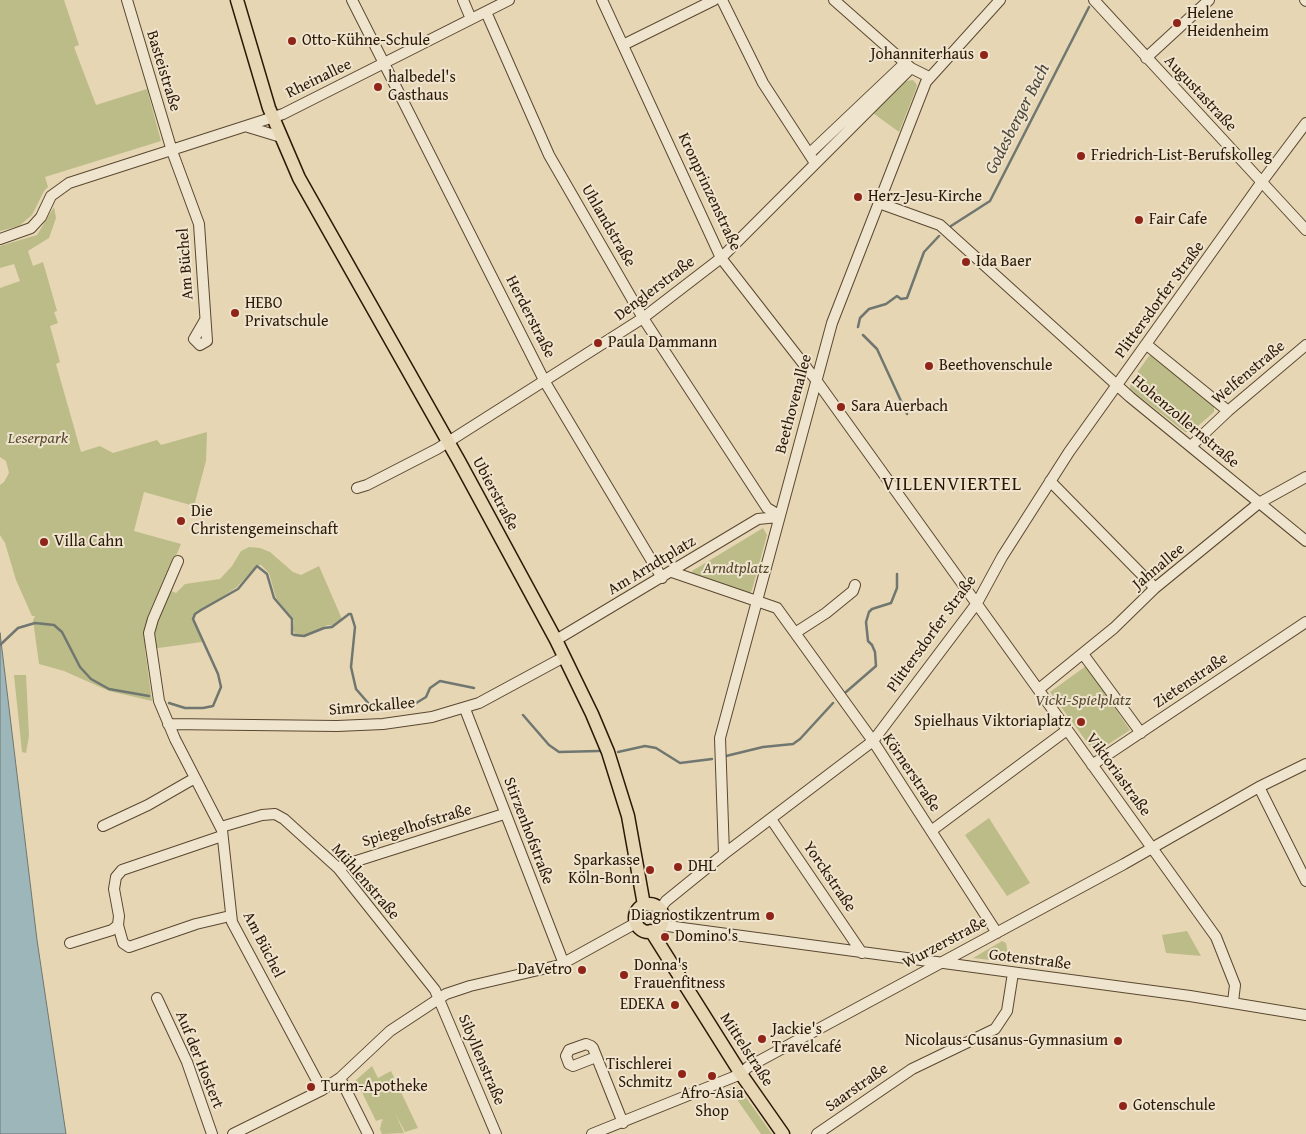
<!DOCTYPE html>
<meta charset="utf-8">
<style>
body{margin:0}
canvas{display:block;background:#e6d6b3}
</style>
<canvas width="1306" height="1134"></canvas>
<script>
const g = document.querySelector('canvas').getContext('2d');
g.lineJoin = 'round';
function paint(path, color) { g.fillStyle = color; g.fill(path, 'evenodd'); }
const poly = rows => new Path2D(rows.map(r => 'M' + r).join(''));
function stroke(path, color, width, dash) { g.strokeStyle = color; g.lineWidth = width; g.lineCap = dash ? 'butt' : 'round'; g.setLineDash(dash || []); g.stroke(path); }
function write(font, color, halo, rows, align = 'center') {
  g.font = font + ' "Gentium Book Plus",serif'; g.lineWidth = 4; g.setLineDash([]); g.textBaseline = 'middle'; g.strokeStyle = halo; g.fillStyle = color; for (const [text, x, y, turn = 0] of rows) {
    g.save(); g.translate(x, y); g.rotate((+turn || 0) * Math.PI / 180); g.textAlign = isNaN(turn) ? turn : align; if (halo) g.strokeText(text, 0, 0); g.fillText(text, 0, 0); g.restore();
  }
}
const green = poly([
 [0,0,64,0,79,45,74,47,96,105,147,89,161,141,45,177,48,187,44,191,32,215,19,226,0,231],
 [913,80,917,85,916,89,899,132,873,113,906,81],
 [54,207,56,218,49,238,28,251,33,266,43,262,57,311,54,312,58,323,50,326,60,362,56,364,81,452,100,446,113,453,157,440,161,445,207,432,206,461,194,506,144,492,134,531,181,544,146,628,145,650,152,701,109,691,64,671,39,664,33,620,35,616,32,616,16,580,5,543,0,535,0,485,4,482,9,473,6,461,0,457,0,288,20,281,14,264,0,268,0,246,37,235],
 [1149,356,1154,356,1214,406,1214,412,1191,432,1185,432,1130,389,1131,381],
 [763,528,767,535,752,590,749,594,692,575,692,571],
 [249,547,260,548,270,552,293,572,301,575,319,566,342,619,333,626,328,625,304,635,296,635,293,630,294,620,276,598,269,573,261,565,257,565,237,587,193,616,202,642,151,649,151,630,169,590,176,593,185,584,220,579,232,566,241,551],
 [1086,666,1130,730,1095,753,1050,692],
 [14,675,26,675,29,736,26,753,22,752],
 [989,818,1030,883,1007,896,965,835],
 [1187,931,1201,956,1166,953,1162,935],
 [1002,941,1006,943,1009,960,1007,962,973,958],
 [372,1066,378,1078,391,1071,418,1128,405,1132,395,1113,404,1133,382,1134,380,1129,382,1120,384,1122,382,1119,376,1121,356,1080],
 [736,1086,740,1089,772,1134,761,1134,729,1088]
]);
const water = poly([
 [0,633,37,940,66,1134,0,1134,0,633]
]);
const stream = poly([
 [951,226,990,201,1089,7],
 [858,327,860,318,869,309,886,304,897,296,901,299,907,298,924,252,939,236],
 [863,335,877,349,907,414],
 [0,645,18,628,35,623,54,625,62,632,80,667,91,679,109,689,149,696],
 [846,692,876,666,875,652,872,645,868,641,866,622,869,612,872,609,891,603,897,588,897,574],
 [169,703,185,708,203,708,213,706,221,687,218,674,193,619,195,614,201,610,238,589,257,566,267,574,274,598,292,619,292,634,294,635,304,636,324,628,332,627,349,614,351,614,355,627,351,667,356,689,369,704,392,710,413,705,426,697,430,688,440,681,474,688],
 [523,715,549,745,559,752,599,751],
 [618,752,645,746,656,748,680,763,712,759],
 [726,756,763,747,793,744,800,739,833,703]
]);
const minor = poly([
 [127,0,172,151,199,224,207,341,200,345,194,339,205,320],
 [352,0,545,382,662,578],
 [463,0,471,19],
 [602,0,721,258,816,380,1216,937,1235,985,1233,1002],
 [722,0,763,83,815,163],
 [834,0,911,68,929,77],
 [1094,0,1306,230],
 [1305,0,1306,1],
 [486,12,549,155,643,318,767,508,779,515],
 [623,45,714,0],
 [1146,58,1209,0],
 [248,127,281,137],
 [809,154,905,63],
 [879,203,940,225,1130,397,1306,541],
 [0,239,31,228,41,217,51,196,69,183,283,114,509,0],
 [1147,345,1228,411],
 [1191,446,1228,411,1306,345],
 [1050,481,1155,588],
 [357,488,367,485,437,449,643,318,721,258,911,68],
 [178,561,153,619,149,633,159,701,175,739,222,830,232,922,322,1090],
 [672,572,777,608,873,741,997,933],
 [795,633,826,613,853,591,855,585],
 [556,640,758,519,778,517],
 [1083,654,1141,733],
 [1039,689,1114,628,1155,588,1259,503,1306,477],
 [465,709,564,964],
 [168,724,337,726,383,724,432,717,479,703,564,657],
 [1092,765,1306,622],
 [1259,787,1306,881],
 [771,819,862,953],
 [103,826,148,805,195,778],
 [221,827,262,815,275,814,284,819,338,868,435,990,496,1134],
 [931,831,1067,730],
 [222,836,122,870,116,877,114,889,119,916,118,925,123,943,129,947,196,924,230,916],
 [724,854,720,738,832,323,926,82,1000,0],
 [338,868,347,864,504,814],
 [660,909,666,901,724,854,873,741,977,603,1002,557,1069,452,1261,183,1306,123],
 [660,925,1190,996,1306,1015],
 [70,943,112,930,118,925],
 [157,998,187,1062,212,1134],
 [596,1057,573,1066,569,1064,566,1056,569,1050,586,1044,591,1046,593,1048,623,1123],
 [340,1078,368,1134],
 [233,1134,322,1090,340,1078,390,1031,446,994,470,986,560,965,636,923],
 [592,1134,741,1074,748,1067,1124,864,1259,787,1306,764],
 [817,1134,912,1069,995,1029,1007,1011,1013,973]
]);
const major = poly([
 [237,0,269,108,299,178,459,461,556,640,592,714,608,752,628,816,644,905],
 '635 918a14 14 0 1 1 28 0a14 14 0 1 1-28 0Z',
 [651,931,741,1074,783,1134]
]);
const markers = [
 [1177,23,5,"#8f2418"],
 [292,41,5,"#8f2418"],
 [984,55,5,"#8f2418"],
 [378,87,5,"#8f2418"],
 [1081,156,5,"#8f2418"],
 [858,197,5,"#8f2418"],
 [1139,220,5,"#8f2418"],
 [966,262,5,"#8f2418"],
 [235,313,5,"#8f2418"],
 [598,343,5,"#8f2418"],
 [929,366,5,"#8f2418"],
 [841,407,5,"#8f2418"],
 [181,521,5,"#8f2418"],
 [44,542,5,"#8f2418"],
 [1081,722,5,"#8f2418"],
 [678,867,5,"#8f2418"],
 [650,870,5,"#8f2418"],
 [770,916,5,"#8f2418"],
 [665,937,5,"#8f2418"],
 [582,970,5,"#8f2418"],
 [624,975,5,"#8f2418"],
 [675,1005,5,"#8f2418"],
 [762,1039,5,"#8f2418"],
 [1118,1041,5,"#8f2418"],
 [682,1074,5,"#8f2418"],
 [712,1076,5,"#8f2418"],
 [311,1087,5,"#8f2418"],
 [1123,1106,5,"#8f2418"]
];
const poiNames = [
 ["Helene",1187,14],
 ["Heidenheim",1187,32],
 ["Otto-Kühne-Schule",302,41],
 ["Johanniterhaus",974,55,"right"],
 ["halbedel's",388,78],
 ["Gasthaus",388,96],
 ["Friedrich-List-Berufskolleg",1091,156],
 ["Herz-Jesu-Kirche",868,197],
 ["Fair Cafe",1149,220],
 ["Ida Baer",976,262],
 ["HEBO",245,304],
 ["Privatschule",245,322],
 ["Paula Dammann",608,343],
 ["Beethovenschule",939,366],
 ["Sara Auerbach",851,407],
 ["Die",191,512],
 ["Christengemeinschaft",191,530],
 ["Villa Cahn",54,542],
 ["Spielhaus Viktoriaplatz",1071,722,"right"],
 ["Sparkasse",640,861,"right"],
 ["Köln-Bonn",640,879,"right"],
 ["DHL",688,867],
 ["Diagnostikzentrum",760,916,"right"],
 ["Domino's",675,937],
 ["Donna's",634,966],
 ["Frauenfitness",634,984],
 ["DaVetro",572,970,"right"],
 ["EDEKA",665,1005,"right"],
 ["Jackie's",772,1030],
 ["Travelcafé",772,1048],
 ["Nicolaus-Cusanus-Gymnasium",1108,1041,"right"],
 ["Tischlerei",672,1065,"right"],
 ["Schmitz",672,1083,"right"],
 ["Turm-Apotheke",321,1087],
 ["Afro-Asia",712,1094,"center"],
 ["Shop",712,1112,"center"],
 ["Gotenschule",1133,1106]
];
const streetNames = [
 ["Basteistraße",163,71,73],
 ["Rheinallee",319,79,-26],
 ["Augustastraße",1200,94,47],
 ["Kronprinzenstraße",709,192,65],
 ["Uhlandstraße",608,226,60],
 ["Am Büchel",186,264,-94],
 ["Denglerstraße",655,289,-37],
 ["Plittersdorfer Straße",1160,300,-54],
 ["Herderstraße",530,317,63],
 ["Welfenstraße",1249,373,-40],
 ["Beethovenallee",794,404,-75],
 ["Hohenzollernstraße",1185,422,40],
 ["Ubierstraße",495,494,62],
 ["Am Arndtplatz",652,566,-31],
 ["Jahnallee",1159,567,-40],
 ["Plittersdorfer Straße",932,634,-54],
 ["Zietenstraße",1191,681,-34],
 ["Simrockallee",372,707,-5],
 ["Körnerstraße",911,773,56],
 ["Viktoriastraße",1118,775,54],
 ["Spiegelhofstraße",417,826,-17],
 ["Stirzenhofstraße",528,831,69],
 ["Yorckstraße",829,877,56],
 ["Mühlenstraße",365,882,49],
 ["Wurzerstraße",945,943,-28],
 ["Am Büchel",263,945,63],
 ["Gotenstraße",1030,960,7],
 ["Mittelstraße",746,1050,57],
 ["Auf der Hostert",199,1060,68],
 ["Sibyllenstraße",481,1060,67],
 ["Saarstraße",857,1088,-35]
];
const parkNames = [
 ["Leserpark",38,439],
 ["Arndtplatz",736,569],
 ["Vicki-Spielplatz",1083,701]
];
const waterNames = [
 ["Godesberger Bach",1018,119,-63]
];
const quarterNames = [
 ["VILLENVIERTEL",952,485]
];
paint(green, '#bcbc88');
paint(water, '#9db6b9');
stroke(water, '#707771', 1);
stroke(stream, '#707771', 2.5);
stroke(minor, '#5a4831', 12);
stroke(major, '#2c1806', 15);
stroke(minor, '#efe4ce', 10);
stroke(major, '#e6d6b3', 12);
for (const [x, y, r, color] of markers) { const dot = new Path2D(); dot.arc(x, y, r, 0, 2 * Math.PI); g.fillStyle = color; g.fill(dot); stroke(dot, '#efe4ce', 2); }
write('16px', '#2c1806', '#efe4ce', poiNames, 'left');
write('16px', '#2c1806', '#efe4ce', streetNames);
write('italic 16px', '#57492d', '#efe4ce', parkNames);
write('italic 18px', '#4e473c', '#efe4ce', waterNames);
g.letterSpacing = '1px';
write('19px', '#2c1806', '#efe4ce', quarterNames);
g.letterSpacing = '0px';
</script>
